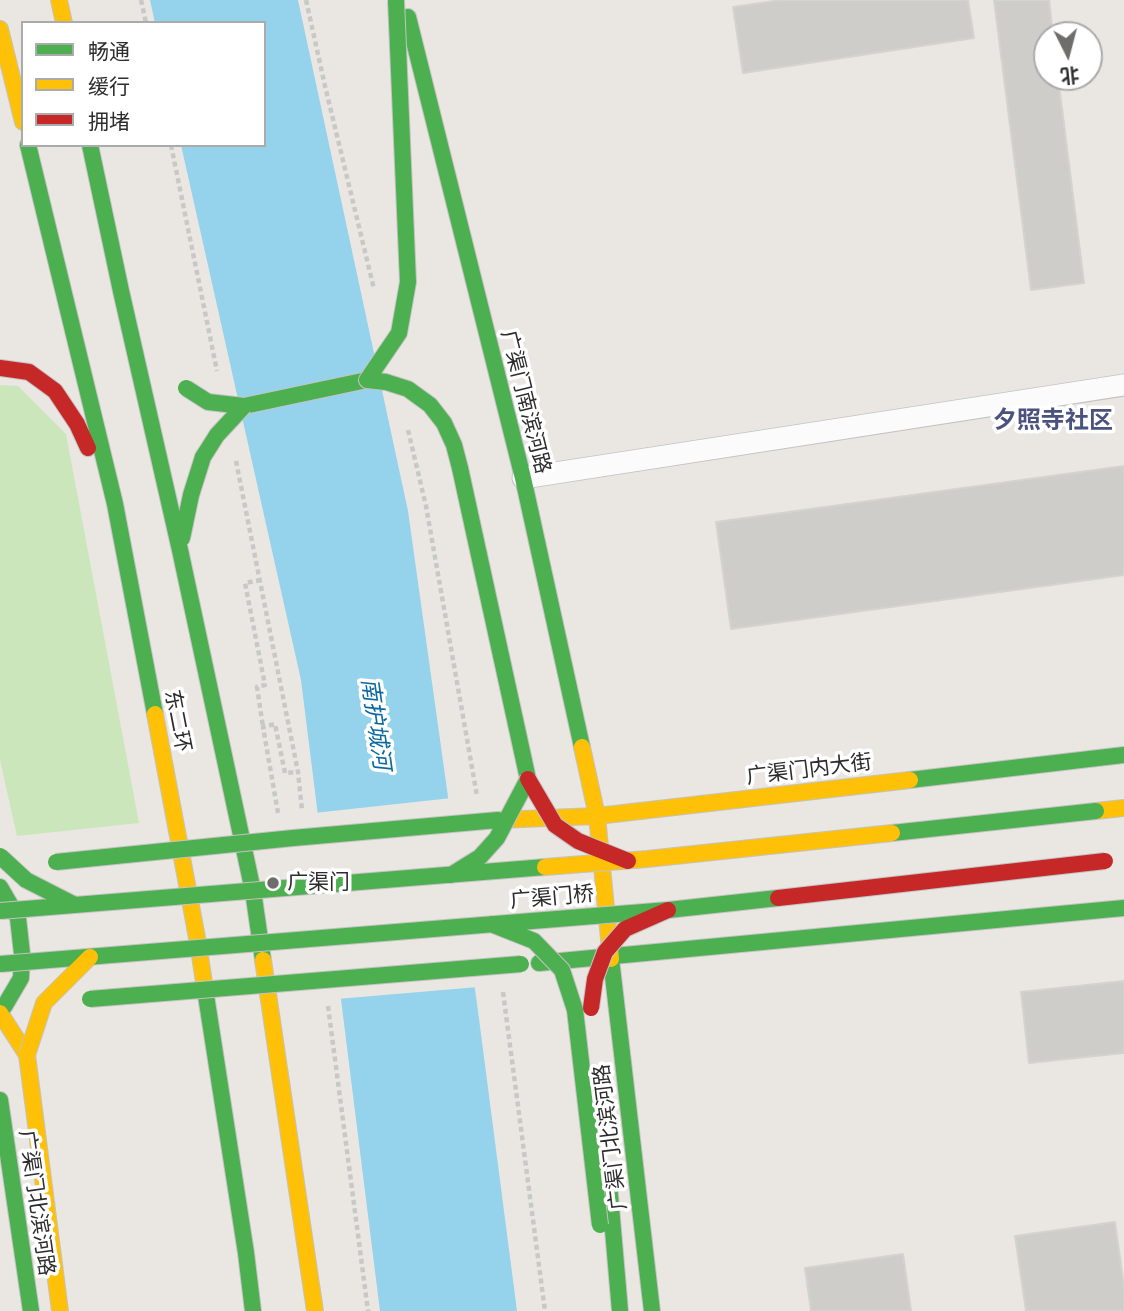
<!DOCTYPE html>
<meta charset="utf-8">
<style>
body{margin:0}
#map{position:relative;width:1124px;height:1311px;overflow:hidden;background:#eae7e2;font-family:Karla,"Noto Sans SC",sans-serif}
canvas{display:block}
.legend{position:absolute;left:21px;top:21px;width:245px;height:126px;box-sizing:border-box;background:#fff;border:2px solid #ababab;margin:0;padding:9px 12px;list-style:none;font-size:21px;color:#2c2c2c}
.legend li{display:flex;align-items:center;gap:14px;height:35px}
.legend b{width:35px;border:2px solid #ababab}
.north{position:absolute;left:1033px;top:21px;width:70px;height:70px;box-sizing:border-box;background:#fff;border:2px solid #ababab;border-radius:50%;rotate:174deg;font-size:19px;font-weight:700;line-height:28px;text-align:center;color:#2c2c2c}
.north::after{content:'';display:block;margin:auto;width:24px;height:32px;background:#6e6d6c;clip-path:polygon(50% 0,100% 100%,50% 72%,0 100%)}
</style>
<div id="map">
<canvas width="1124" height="1311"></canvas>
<ul class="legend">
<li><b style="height:9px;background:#4caf50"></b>畅通</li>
<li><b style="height:9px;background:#ffc107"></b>缓行</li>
<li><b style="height:9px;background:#c62828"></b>拥堵</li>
</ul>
<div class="north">北</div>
</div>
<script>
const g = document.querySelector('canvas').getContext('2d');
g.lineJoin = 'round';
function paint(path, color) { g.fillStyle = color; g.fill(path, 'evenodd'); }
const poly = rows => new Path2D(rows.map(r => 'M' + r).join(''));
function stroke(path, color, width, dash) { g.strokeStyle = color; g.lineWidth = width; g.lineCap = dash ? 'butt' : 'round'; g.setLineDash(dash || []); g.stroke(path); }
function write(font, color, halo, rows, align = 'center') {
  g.font = font + ' Karla,"Noto Sans SC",sans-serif'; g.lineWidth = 7; g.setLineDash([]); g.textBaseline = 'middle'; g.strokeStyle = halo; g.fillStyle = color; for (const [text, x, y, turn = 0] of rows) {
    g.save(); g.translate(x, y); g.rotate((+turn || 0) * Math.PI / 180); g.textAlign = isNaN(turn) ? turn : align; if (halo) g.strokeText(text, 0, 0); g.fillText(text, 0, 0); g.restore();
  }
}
const green = poly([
 [0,385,18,386,66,434,139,823,17,836,0,760]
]);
const water = poly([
 [150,0,298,0,408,511,478,1011,517,1311,380,1311,301,680,181,145,264,145,264,23,155,23]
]);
const pier = poly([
 [452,798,478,987,337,999,314,813]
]);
const building = poly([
 [781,0,968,0,974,38,743,73,733,7,781,0],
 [994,0,1049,0,1053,35,1047,35,1047,77,1058,77,1084,283,1031,290,994,0],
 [1124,466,1124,575,731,629,716,522,1124,466],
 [1124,981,1124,1053,1029,1063,1021,992,1124,981],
 [1115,1222,1124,1287,1124,1311,1026,1311,1015,1236,1115,1222],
 [903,1254,911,1311,811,1311,805,1268,903,1254]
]);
const path = poly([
 [141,0,146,23],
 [306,0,325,86,374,289],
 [171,145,217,371],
 [408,430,426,506,477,796],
 [236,461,298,772,302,810],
 [261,580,245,583,265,685,257,687,263,727],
 [278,813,263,727,275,724,285,773,298,772],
 [503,992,545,1311],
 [328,1006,368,1311]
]);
const street = poly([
 [523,478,1124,385]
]);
const fast = poly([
 [408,17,523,478,582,747],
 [28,145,115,504,155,714],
 [90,145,121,291,180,550,253,891,263,960],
 [244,406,367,380],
 [460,468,528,779],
 [182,538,191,495,203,457],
 [910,780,1124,755],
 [0,887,18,918,22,954,21,978,4,1007],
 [611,959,652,1311],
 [539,963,1124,908],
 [205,989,246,1253,253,1311],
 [0,1100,31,1311],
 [609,1184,620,1311]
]);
const slow = poly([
 [59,0,64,23],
 [0,29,23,122],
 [155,714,198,943,205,989],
 [582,747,597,816,611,959],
 [1096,811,1124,808],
 [498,820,597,816,910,780],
 [263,960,315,1311],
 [0,1013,27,1055,60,1311]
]);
const jam = poly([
 [0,368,29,372,55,391,77,424,88,448]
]);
const fastBridge = poly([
 [396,0,408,282,399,333,367,380,386,382,408,389,430,405,444,423,454,445,460,468],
 [186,388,208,402,244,406],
 [203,457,217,435,244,406],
 [892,833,1096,811],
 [0,856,26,880,73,904],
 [56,862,293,838,498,820],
 [451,875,480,857,497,838,528,779],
 [0,911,545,867],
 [491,924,534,941,562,970,575,1010,600,1225],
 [0,964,668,910,778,898],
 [90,999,521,964]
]);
const slowBridge = poly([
 [545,867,647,859,892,833],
 [27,1055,44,1003,90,957]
]);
const jamBridge = poly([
 [528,779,555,825,578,841,628,861],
 [778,898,1105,861],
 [591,1008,595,979,605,952,625,929,668,910]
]);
const markers = [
 [273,883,7,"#6e6d6c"]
];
const streetNames = [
 ["广渠门南滨河路",525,402,76],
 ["东二环",177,721,79],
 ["广渠门内大街",809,770,-7],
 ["广渠门桥",552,898,-5],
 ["广渠门北滨河路",611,1137,-97],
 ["广渠门北滨河路",36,1203,82]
];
const poiNames = [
 ["广渠门",287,883]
];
const waterNames = [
 ["南护城河",375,724,82]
];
const quarterNames = [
 ["夕照寺社区",1053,421]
];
paint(green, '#cbe6ba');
paint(water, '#95d3ec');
paint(pier, '#eae7e2');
paint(building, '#cfcdc9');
stroke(building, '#d5d3ce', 2);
stroke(street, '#c4c3c3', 23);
stroke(fast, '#c4c3c3', 18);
stroke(slow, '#c4c3c3', 18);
stroke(jam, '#c4c3c3', 18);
stroke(path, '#c8c8c7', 4.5, [5, 3.5]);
stroke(street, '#fcfbfb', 21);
stroke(fast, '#4caf50', 16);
stroke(slow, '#ffc107', 16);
stroke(jam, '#c62828', 16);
stroke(fastBridge, '#c4c3c3', 18, []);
stroke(slowBridge, '#c4c3c3', 18, []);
stroke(jamBridge, '#c4c3c3', 18, []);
stroke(fastBridge, '#4caf50', 16);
stroke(slowBridge, '#ffc107', 16);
stroke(jamBridge, '#c62828', 16);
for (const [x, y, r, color] of markers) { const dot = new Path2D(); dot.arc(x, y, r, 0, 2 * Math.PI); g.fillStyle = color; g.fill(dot); stroke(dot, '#fff', 2.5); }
write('21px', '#2c2c2c', '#fff', streetNames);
write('21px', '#2c2c2c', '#fff', poiNames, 'left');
write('italic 23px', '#0b68a1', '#fff', waterNames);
write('bold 24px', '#4b527e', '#fff', quarterNames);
</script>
